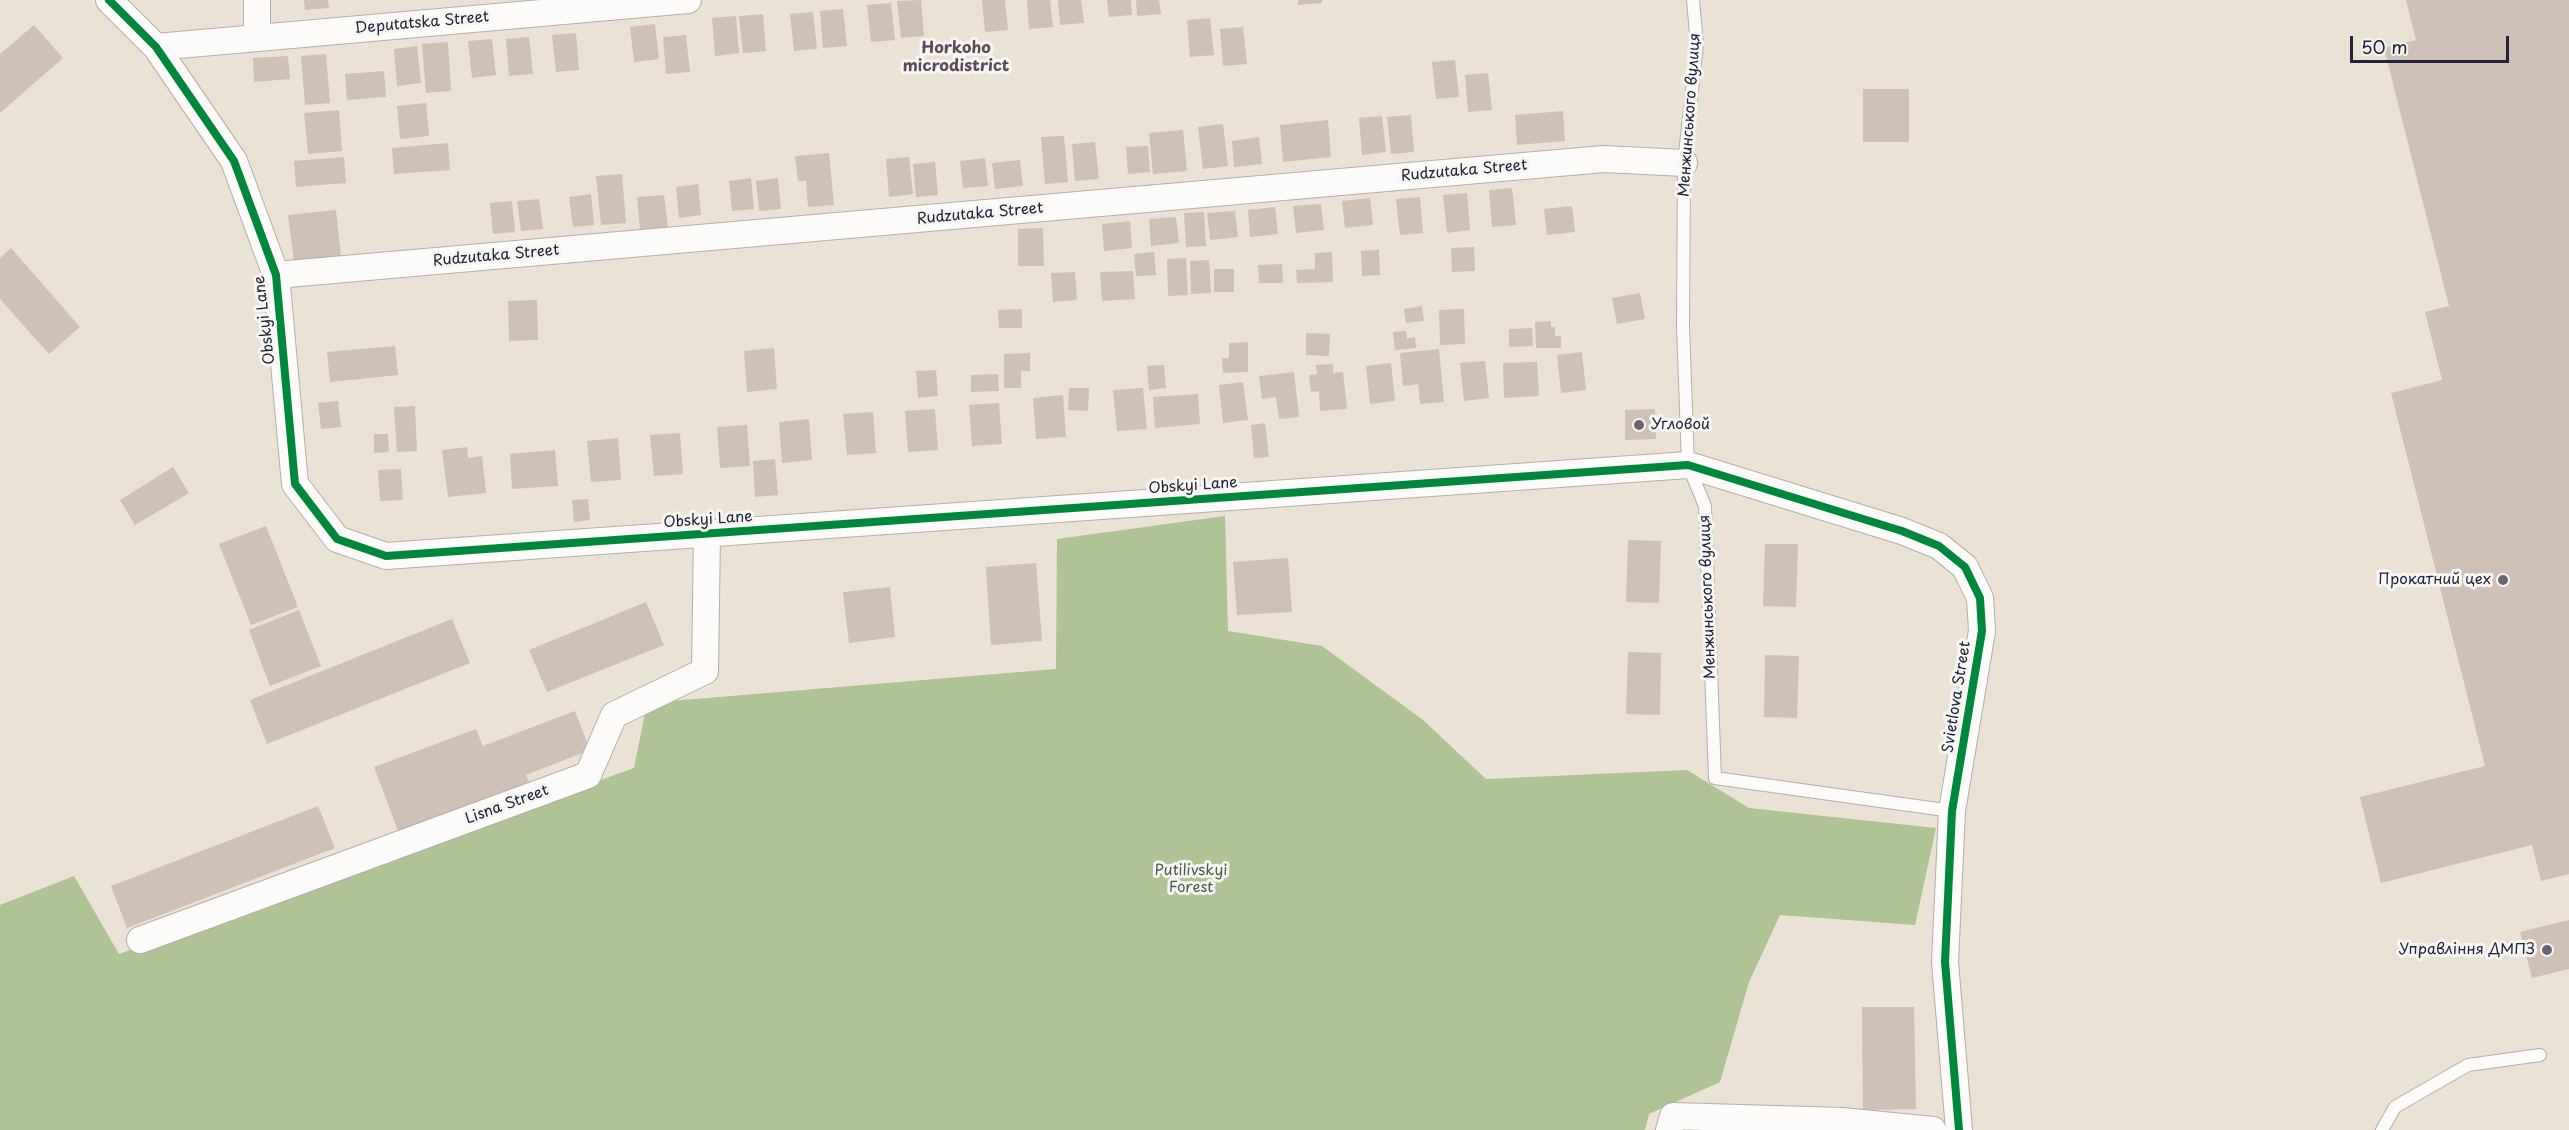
<!DOCTYPE html>
<meta charset="utf-8">
<style>
body{margin:0}
#map{position:relative;width:2569px;height:1130px;overflow:hidden;background:#eae2d4;font-family:"Playpen Sans",sans-serif}
canvas{display:block}
.scale{position:absolute;left:2350px;top:36px;width:159px;height:27px;box-sizing:border-box;border:3px solid #22223b;border-top:0;padding-left:8px;font-size:18px;line-height:21px;white-space:nowrap;color:#22223b;-webkit-text-stroke:4px #f6f6f2;paint-order:stroke}
</style>
<div id="map">
<canvas width="2569" height="1130"></canvas>
<div class="scale">50 m</div>
</div>
<script>
const g = document.querySelector('canvas').getContext('2d');
g.lineJoin = 'round';
function paint(path, color) { g.fillStyle = color; g.fill(path, 'evenodd'); }
const poly = rows => new Path2D(rows.map(r => 'M' + r).join(''));
function stroke(path, color, width, dash) { g.strokeStyle = color; g.lineWidth = width; g.lineCap = dash ? 'butt' : 'round'; g.setLineDash(dash || []); g.stroke(path); }
function write(font, color, halo, rows, align = 'center') {
  g.font = font + ' "Playpen Sans",sans-serif'; g.lineWidth = 6; g.setLineDash([]); g.textBaseline = 'middle'; g.strokeStyle = halo; g.fillStyle = color; for (const [text, x, y, turn = 0] of rows) {
    g.save(); g.translate(x, y); g.rotate((+turn || 0) * Math.PI / 180); g.textAlign = isNaN(turn) ? turn : align; if (halo) g.strokeText(text, 0, 0); g.fillText(text, 0, 0); g.restore();
  }
}
const forest = poly([
 [1225,516,1228,631,1322,646,1423,720,1486,779,1687,770,1749,808,1936,828,1915,925,1780,915,1749,982,1720,1082,1649,1114,1645,1130,0,1130,0,905,74,876,119,954,634,768,647,703,1056,669,1057,539]
]);
const building = poly([
 [304,0,328,0,329,8,305,10],
 [921,0,924,36,901,38,897,1],
 [982,0,1005,0,1008,30,985,32],
 [1027,0,1050,0,1053,27,1029,29],
 [1058,0,1081,0,1084,23,1060,25],
 [1107,0,1131,0,1132,15,1109,17],
 [1136,0,1159,0,1161,14,1137,16],
 [1298,0,1322,0,1322,3,1298,5],
 [2406,0,2569,0,2569,874,2541,881,2532,845,2381,883,2360,797,2485,766,2391,393,2442,380,2425,312,2449,306,2384,48,2416,40],
 [891,3,895,40,871,42,867,5],
 [843,9,847,46,823,48,820,11],
 [813,12,817,49,794,51,790,14],
 [763,14,766,51,743,53,739,16],
 [736,16,739,53,715,56,712,18],
 [1210,18,1214,55,1190,57,1187,20],
 [655,24,659,59,634,62,630,27],
 [34,25,63,58,0,113,0,54],
 [1243,27,1247,64,1223,66,1220,29],
 [576,33,579,70,556,72,552,35],
 [686,35,690,72,666,74,663,37],
 [529,37,533,74,509,76,506,39],
 [492,39,496,75,472,78,468,41],
 [448,42,451,91,426,93,422,44],
 [417,46,421,83,397,86,394,49],
 [326,54,330,103,305,105,301,56],
 [288,56,290,79,254,82,253,58],
 [1455,60,1459,97,1436,99,1432,62],
 [384,71,386,97,347,100,345,74],
 [1488,73,1492,110,1468,112,1465,75],
 [1863,89,1909,89,1909,142,1863,142],
 [426,103,429,136,400,139,397,106],
 [339,110,342,151,308,154,304,113],
 [1563,111,1565,141,1517,145,1515,115],
 [1411,115,1414,152,1391,154,1387,117],
 [1382,116,1386,152,1362,155,1359,118],
 [1328,120,1331,157,1283,162,1280,125],
 [1223,124,1228,166,1203,169,1198,127],
 [1183,130,1187,171,1153,174,1149,133],
 [1064,136,1068,182,1045,184,1041,137],
 [1259,137,1262,164,1234,167,1232,141],
 [1095,142,1099,179,1075,181,1072,144],
 [448,143,450,170,394,174,392,148],
 [1148,146,1150,172,1128,174,1126,147],
 [829,153,834,205,808,207,806,181,798,181,795,156],
 [344,157,346,183,296,187,294,161],
 [909,157,913,194,889,197,886,159],
 [985,158,988,186,963,188,960,161],
 [1020,160,1023,186,995,189,992,163],
 [935,162,938,195,916,197,913,164],
 [622,174,626,223,601,225,596,176],
 [751,178,754,209,732,211,729,181],
 [778,178,781,209,759,211,756,181],
 [698,184,701,215,679,218,676,187],
 [1512,188,1516,225,1492,227,1489,190],
 [1467,193,1470,230,1447,233,1443,195],
 [591,194,594,225,573,227,569,197],
 [664,195,668,228,640,230,637,197],
 [1420,197,1423,233,1400,235,1396,199],
 [1370,198,1373,225,1345,228,1342,201],
 [539,199,543,229,521,231,517,201],
 [512,201,515,232,493,234,490,203],
 [1321,204,1324,230,1296,233,1293,206],
 [1572,206,1575,232,1547,235,1544,209],
 [1275,207,1278,234,1250,237,1248,210],
 [336,210,341,256,294,262,288,215],
 [1235,211,1238,237,1210,240,1207,213],
 [1204,212,1206,246,1186,247,1184,213],
 [1176,217,1179,243,1151,246,1149,219],
 [1130,221,1132,248,1104,251,1102,224],
 [1043,228,1044,266,1018,266,1018,229],
 [1474,247,1475,271,1452,272,1451,248],
 [11,248,80,327,49,354,0,299,0,258],
 [1379,250,1380,275,1362,276,1361,251],
 [1154,252,1156,275,1136,276,1134,254],
 [1332,252,1333,282,1297,283,1296,270,1315,269,1315,253],
 [1186,258,1188,295,1168,296,1167,259],
 [1209,260,1211,293,1191,294,1190,261],
 [1282,264,1283,283,1259,283,1258,265],
 [1214,269,1234,269,1234,292,1214,292],
 [1133,271,1135,299,1102,301,1100,272],
 [1075,272,1077,300,1053,302,1051,273],
 [1640,293,1645,319,1617,324,1612,298],
 [537,300,538,340,509,341,508,301],
 [1422,306,1424,321,1406,323,1404,309],
 [1022,309,1022,328,999,328,998,310],
 [1464,309,1465,344,1440,345,1439,310],
 [1551,321,1551,327,1555,327,1555,336,1561,336,1561,348,1536,348,1535,322],
 [1532,328,1533,346,1509,347,1509,329],
 [1406,331,1407,339,1415,337,1416,348,1395,350,1393,332],
 [1306,333,1330,334,1329,356,1306,355],
 [1248,342,1248,372,1223,373,1222,358,1229,358,1229,343],
 [395,346,398,375,330,382,327,352],
 [774,348,777,389,747,392,744,351],
 [1439,349,1444,402,1420,404,1418,384,1403,386,1400,353],
 [1582,352,1586,390,1561,393,1557,355],
 [1030,353,1030,371,1021,371,1021,388,1004,388,1004,354],
 [1485,361,1489,398,1464,401,1460,363],
 [1537,362,1539,396,1504,398,1503,363],
 [1391,363,1395,401,1370,404,1366,366],
 [1333,364,1333,373,1343,372,1347,409,1320,411,1319,391,1311,392,1309,375,1317,374,1316,365],
 [1164,365,1166,388,1149,390,1147,366],
 [936,370,938,396,918,398,916,371],
 [1294,372,1299,417,1279,419,1276,397,1262,399,1259,376],
 [998,374,999,391,971,392,971,375],
 [1243,382,1248,420,1223,423,1219,385],
 [1069,388,1089,388,1088,411,1068,410],
 [1143,388,1147,429,1117,431,1113,390],
 [1198,394,1200,424,1155,428,1153,397],
 [1063,395,1066,437,1036,439,1033,398],
 [338,401,341,427,321,429,318,403],
 [999,403,1002,444,972,446,969,405],
 [415,406,417,451,397,452,394,407],
 [935,409,938,450,908,452,905,411],
 [1655,409,1656,439,1625,440,1625,410],
 [873,412,876,453,847,455,843,414],
 [809,419,812,460,782,463,779,422],
 [1265,423,1269,457,1254,458,1251,425],
 [747,425,750,466,720,468,717,427],
 [680,433,683,474,654,476,650,435],
 [374,434,388,434,389,452,374,453],
 [618,438,621,480,591,482,587,441],
 [467,447,468,458,482,456,486,493,448,497,442,450],
 [555,450,558,486,512,489,510,454],
 [775,459,778,495,755,497,753,461],
 [173,467,189,493,135,525,120,500],
 [401,469,403,500,380,501,378,470],
 [588,499,590,520,574,522,572,500],
 [266,526,298,607,251,625,219,544],
 [1628,540,1661,541,1659,603,1626,602],
 [1765,544,1798,544,1796,607,1763,606],
 [1288,558,1292,612,1237,615,1233,562],
 [1036,563,1042,641,991,645,986,567],
 [890,587,895,637,849,643,843,592],
 [646,602,664,645,547,692,529,650],
 [299,610,321,666,270,686,249,630],
 [452,619,470,663,267,744,250,700],
 [1628,652,1661,653,1660,715,1626,714],
 [1765,655,1799,656,1797,718,1764,717],
 [575,711,590,750,526,775,531,787,400,836,374,767,476,729,483,746],
 [318,806,335,848,127,928,111,886],
 [2569,920,2569,969,2532,978,2520,932],
 [1862,1007,1914,1007,1916,1109,1863,1110]
]);
const lane = poly([
 [1693,0,1697,45,1684,163,1683,326,1688,465,1705,506,1715,778,1952,811],
 [2382,1130,2395,1107,2468,1065,2540,1055]
]);
const street = poly([
 [109,0,156,47,234,161,276,275,295,484,337,539,386,556,1688,465,1902,531,1939,546,1965,567,1980,598,1982,631,1952,811,1945,962,1959,1130],
 [257,0,257,37],
 [156,47,688,0],
 [276,275,1604,159,1684,163],
 [140,940,588,775,614,715,705,671,707,534],
 [1669,1130,1673,1116,1842,1121,1933,1130]
]);
const cycleway = poly([
 [109,0,156,47,234,161,276,275,295,484,337,539,386,556,1688,465,1902,531,1939,546,1965,567,1980,598,1982,631,1952,811,1945,962,1959,1130]
]);
const markers = [
 [1639,425,6,"#686571"],
 [2503,580,6,"#686571"],
 [2547,950,6,"#686571"]
];
const streetNames = [
 ["Deputatska Street",422,23,-5],
 ["Менжинського вулиця",1690,115,-86],
 ["Rudzutaka Street",1464,171,-5],
 ["Rudzutaka Street",980,214,-5],
 ["Rudzutaka Street",496,256,-5],
 ["Obskyi Lane",265,320,-97],
 ["Obskyi Lane",1193,486,-4],
 ["Obskyi Lane",708,520,-4],
 ["Менжинського вулиця",1708,597,-92],
 ["Svietlova Street",1957,697,-81],
 ["Lisna Street",507,805,-20]
];
const poiNames = [
 ["Угловой",1651,425,"left"],
 ["Прокатний цех",2491,580],
 ["Управління ДМПЗ",2535,950]
];
const parkNames = [
 ["Putilivskyi",1191,871],
 ["Forest",1191,888]
];
const neighbourhoodNames = [
 ["Horkoho",956,49],
 ["microdistrict",956,67]
];
paint(forest, '#afc394');
paint(building, '#cfc0b8');
stroke(lane, '#b4afa9', 14);
stroke(street, '#b4afa9', 28);
stroke(lane, '#fcfbf9', 12);
stroke(street, '#fcfbf9', 26);
stroke(cycleway, '#00873e', 8);
for (const [x, y, r, color] of markers) { const dot = new Path2D(); dot.arc(x, y, r, 0, 2 * Math.PI); g.fillStyle = color; g.fill(dot); stroke(dot, '#f6f6f2', 2); }
write('15px', '#22223b', '#f6f6f2', streetNames);
write('15px', '#22223b', '#f6f6f2', poiNames, 'right');
write('15px', '#4d5a4c', '#f6f6f2', parkNames);
write('bold 16px', '#5e4b58', '#f6f6f2', neighbourhoodNames);
</script>
